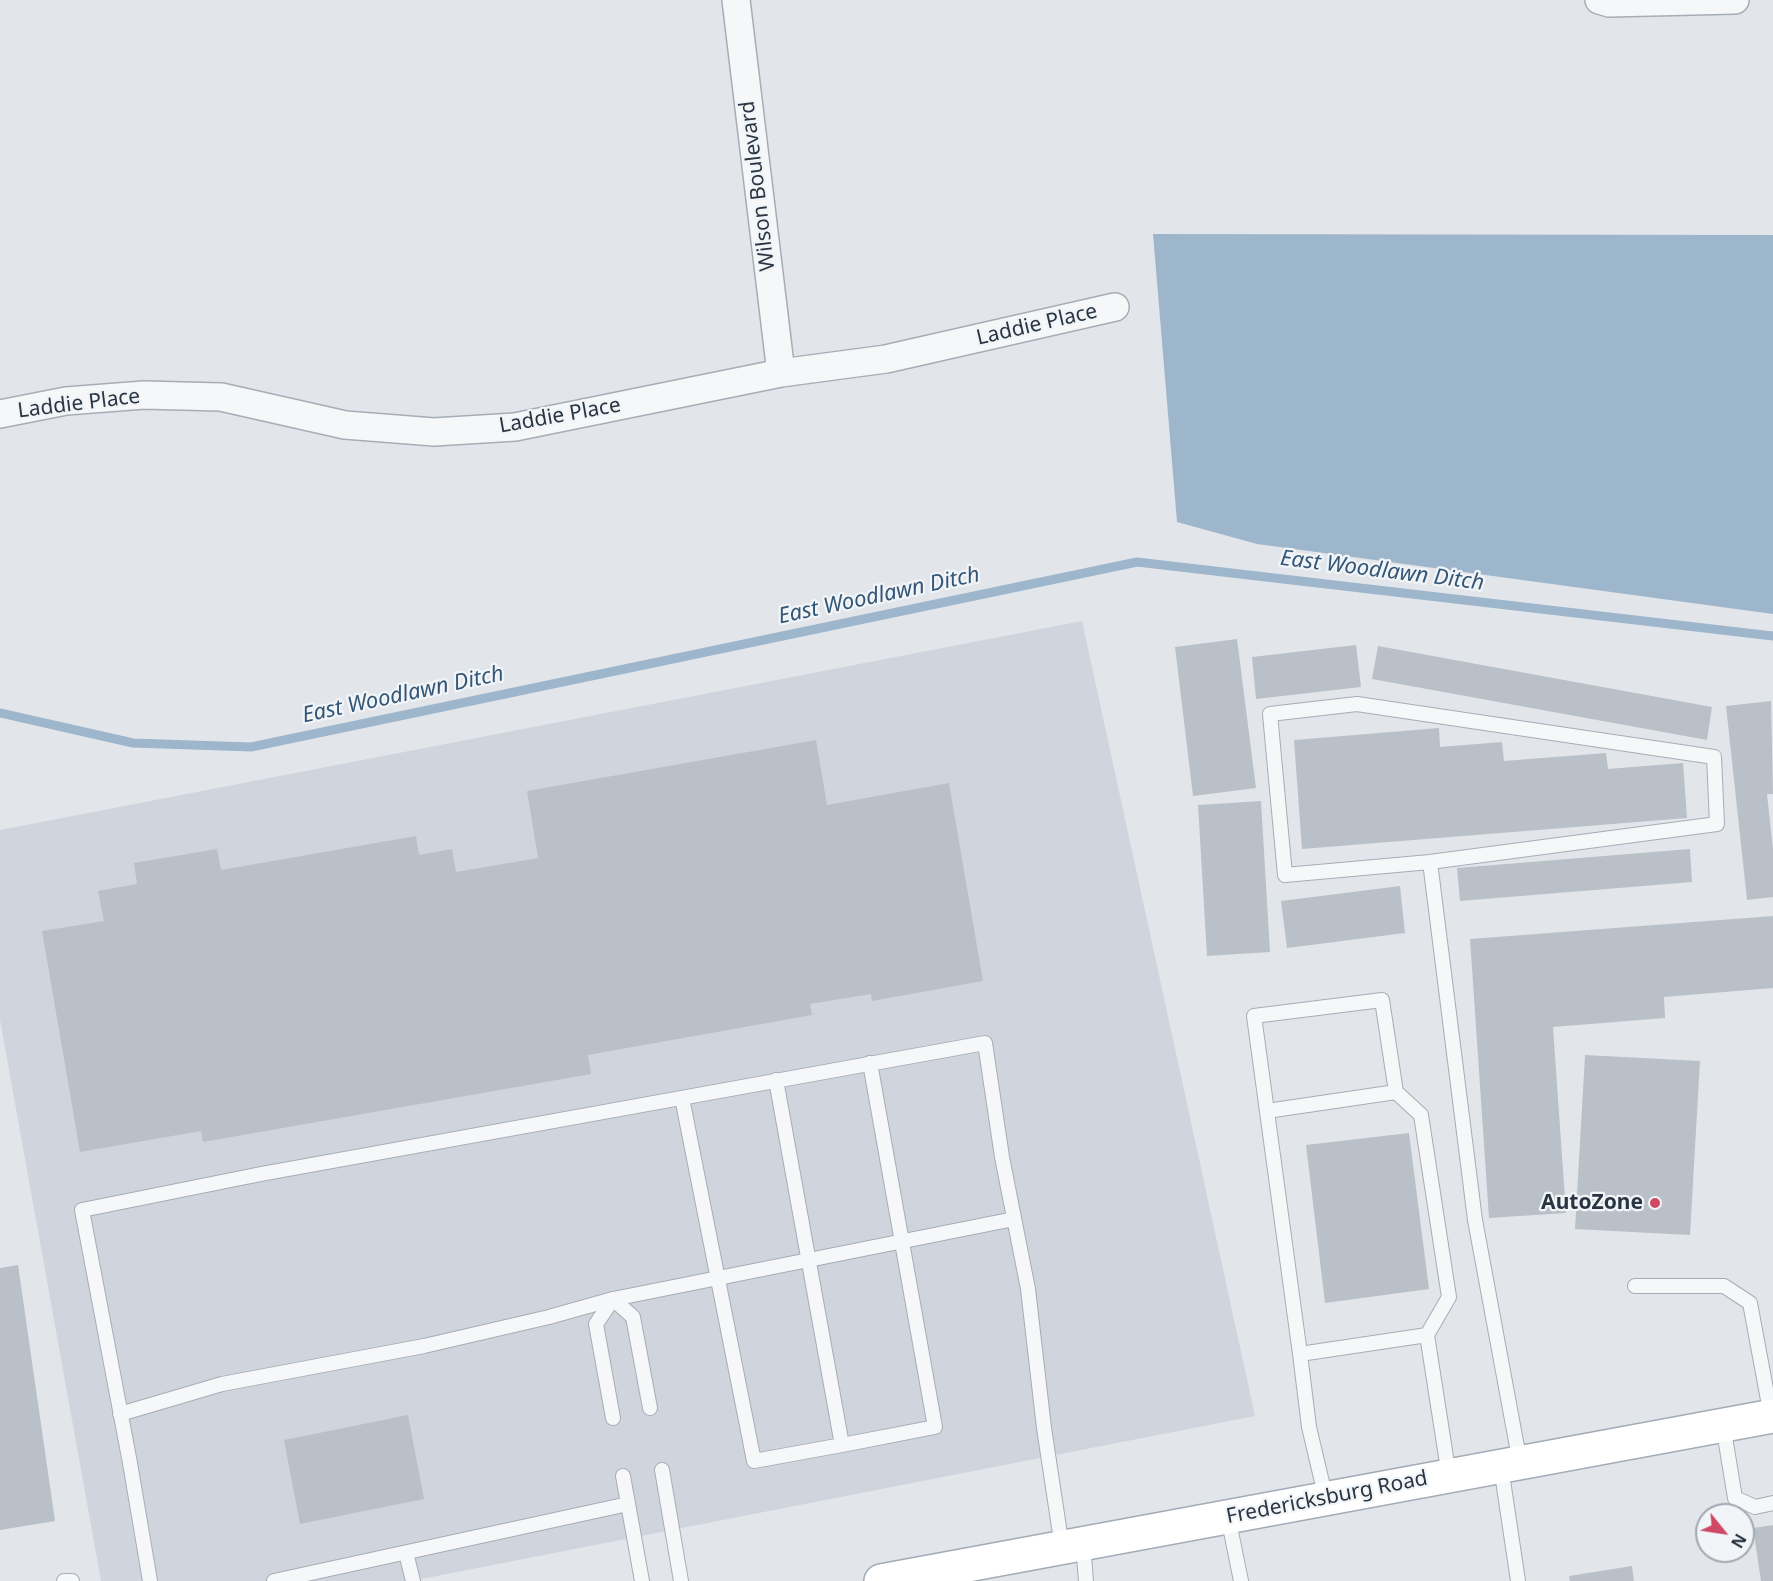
<!DOCTYPE html>
<style>
body{margin:0}
#map{position:relative;width:1773px;height:1581px;overflow:hidden;background:#e2e6eb;font-family:"Noto Sans",sans-serif}
canvas{display:block}
.north{position:absolute;left:1695px;top:1503px;width:60px;height:60px;box-sizing:border-box;background:#f2f5f8;border:2px solid #a2a8b0;border-radius:50%;rotate:120deg;font-size:16px;font-weight:700;line-height:24px;text-align:center;color:#2a3543}
.north::after{content:'';display:block;margin:auto;width:21px;height:27px;background:#cf4865;clip-path:polygon(50% 0,100% 100%,50% 72%,0 100%)}
</style>
<div id="map">
<canvas width="1773" height="1581"></canvas>
<div class="north">N</div>
</div>
<script>
const g = document.querySelector('canvas').getContext('2d');
g.lineJoin = 'round';
function paint(path, color) { g.fillStyle = color; g.fill(path, 'evenodd'); }
const poly = rows => new Path2D(rows.map(r => 'M' + r).join(''));
function stroke(path, color, width, dash) { g.strokeStyle = color; g.lineWidth = width; g.lineCap = dash ? 'butt' : 'round'; g.setLineDash(dash || []); g.stroke(path); }
function write(font, color, halo, rows, align = 'center') {
  g.font = font + ' "Noto Sans",sans-serif'; g.lineWidth = 4.5; g.setLineDash([]); g.textBaseline = 'middle'; g.strokeStyle = halo; g.fillStyle = color; for (const [text, x, y, turn = 0] of rows) {
    g.save(); g.translate(x, y); g.rotate((+turn || 0) * Math.PI / 180); g.textAlign = isNaN(turn) ? turn : align; if (halo) g.strokeText(text, 0, 0); g.fillText(text, 0, 0); g.restore();
  }
}
const built = poly([
 [1082,621,1255,1416,411,1581,101,1581,0,1020,0,830]
]);
const water = poly([
 [1153,234,1773,235,1773,614,1257,544,1177,522]
]);
const stream = poly([
 [0,713,133,743,251,747,1137,562,1773,636]
]);
const building = poly([
 [1237,639,1256,788,1193,796,1175,647],
 [1356,645,1361,687,1256,699,1252,657],
 [1378,646,1712,707,1707,740,1372,679],
 [1771,701,1773,794,1767,794,1773,849,1773,897,1747,900,1726,706],
 [1439,728,1440,747,1502,742,1504,761,1606,753,1608,769,1683,763,1687,818,1302,849,1294,740],
 [816,740,827,805,949,783,983,981,872,1001,871,994,810,1004,812,1015,588,1055,591,1074,203,1142,201,1131,80,1152,42,931,104,921,98,891,137,884,134,863,217,849,221,870,416,836,419,855,452,849,456,872,538,858,527,791],
 [1261,801,1270,952,1207,956,1198,805],
 [1690,849,1692,882,1460,901,1457,868],
 [1400,886,1405,933,1287,948,1281,901],
 [1773,916,1773,988,1664,997,1665,1018,1553,1027,1566,1213,1489,1218,1470,939],
 [1585,1055,1700,1061,1690,1235,1575,1229],
 [1409,1133,1429,1289,1325,1303,1306,1145],
 [18,1265,55,1521,0,1530,0,1268],
 [408,1415,424,1499,300,1524,284,1440],
 [1773,1525,1773,1581,1761,1581,1753,1528],
 [1632,1566,1634,1581,1570,1581,1569,1576]
]);
const lane = poly([
 [1430,862,1285,875,1270,714,1357,704,1714,757,1717,824,1430,862,1475,1220,1520,1463],
 [776,1080,842,1445],
 [682,1098,754,1461,842,1445,935,1427,870,1063],
 [1267,1111,1396,1092],
 [1635,1286,1724,1286,1750,1303,1771,1416],
 [1300,1354,1254,1016,1382,1000,1396,1092,1421,1115,1449,1297,1427,1335],
 [120,1414,222,1384,424,1346,549,1317,613,1299,1014,1219],
 [613,1418,596,1324,613,1299,633,1317,650,1408],
 [1723,1425,1735,1498,1755,1507,1773,1503],
 [1501,1467,1518,1581],
 [662,1470,681,1581],
 [623,1476,642,1581],
 [1326,1499,1309,1427,1300,1354,1427,1335,1449,1476],
 [1228,1517,1241,1581],
 [1083,1543,1086,1581],
 [406,1553,413,1581],
 [64,1581,72,1581],
 [150,1581,130,1463,82,1210,261,1174,985,1043,1002,1157,1028,1289,1044,1428,1062,1547],
 [274,1581,628,1504]
]);
const street = poly([
 [736,0,781,373],
 [1599,0,1609,3,1735,0],
 [0,414,66,401,144,395,221,397,345,425,434,432,515,427,781,373,886,359,1115,307]
]);
const primary = poly([
 [881,1581,1773,1416]
]);
const markers = [
 [1655,1203,6,"#cf4865"]
];
const streetNames = [
 ["Wilson Boulevard",758,186,-97],
 ["Laddie Place",1037,325,-13],
 ["Laddie Place",79,404,-7],
 ["Laddie Place",560,416,-10],
 ["Fredericksburg Road",1327,1498,-11]
];
const poiNames = [
 ["AutoZone",1643,1203]
];
const waterNames = [
 ["East Woodlawn Ditch",1382,571,7],
 ["East Woodlawn Ditch",879,596,-12],
 ["East Woodlawn Ditch",403,695,-12]
];
paint(built, '#d0d5dd');
paint(water, '#9eb6cb');
stroke(stream, '#9eb6cb', 9);
paint(building, '#bac0c8');
stroke(lane, '#a7adb5', 16);
stroke(street, '#a7adb5', 30);
stroke(primary, '#a2abb7', 36);
stroke(lane, '#f5f7f9', 14);
stroke(street, '#f5f7f9', 27);
stroke(primary, '#fff', 33);
for (const [x, y, r, color] of markers) { const dot = new Path2D(); dot.arc(x, y, r, 0, 2 * Math.PI); g.fillStyle = color; g.fill(dot); stroke(dot, '#f2f5f8', 2); }
write('21px', '#2a3543', '#f2f5f8', streetNames);
write('bold 21px', '#2a3543', '#f2f5f8', poiNames, 'right');
write('italic 22px', '#345677', '#f2f5f8', waterNames);
</script>
